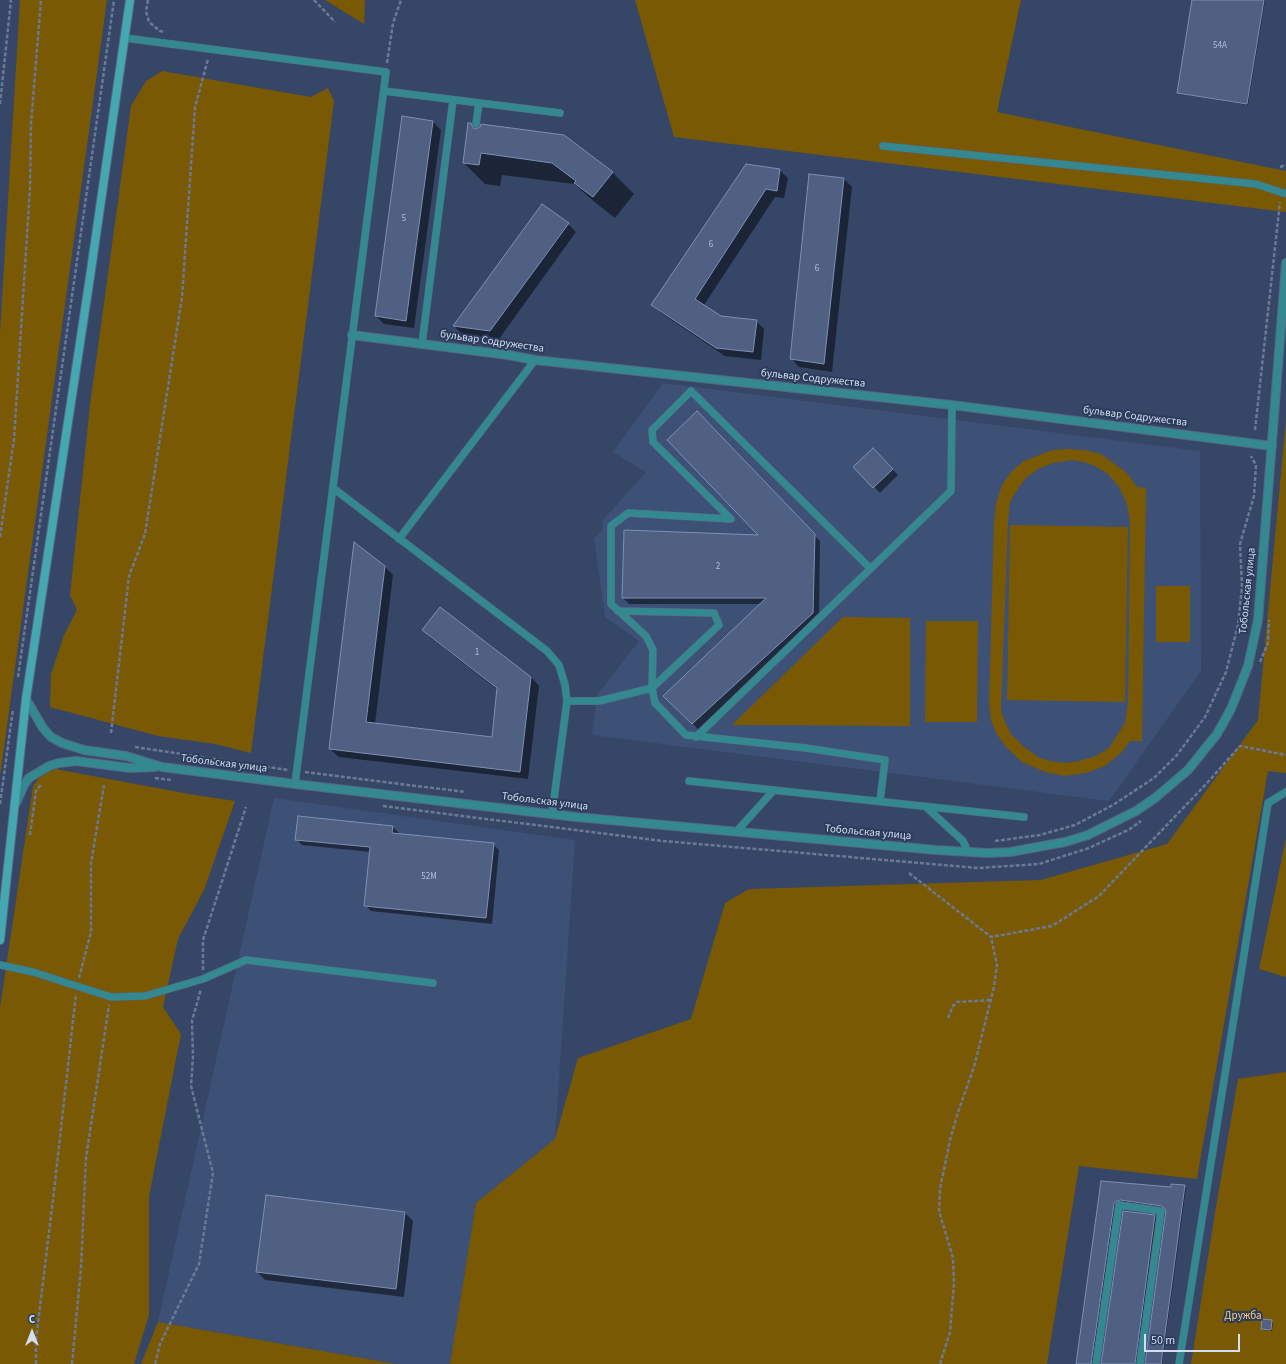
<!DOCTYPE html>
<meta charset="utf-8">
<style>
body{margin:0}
#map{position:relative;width:1286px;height:1364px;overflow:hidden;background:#364667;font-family:"Source Sans 3",sans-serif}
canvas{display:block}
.north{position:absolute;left:12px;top:1312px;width:40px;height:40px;-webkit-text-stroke:3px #2c3c5b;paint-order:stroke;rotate:0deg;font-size:11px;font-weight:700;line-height:16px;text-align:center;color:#d4def2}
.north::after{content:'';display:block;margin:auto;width:14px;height:18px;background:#d4def2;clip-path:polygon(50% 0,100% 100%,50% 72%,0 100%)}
.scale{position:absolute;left:1144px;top:1334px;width:96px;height:18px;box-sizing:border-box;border:2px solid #d4def2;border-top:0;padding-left:5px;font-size:12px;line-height:14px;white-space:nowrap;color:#d4def2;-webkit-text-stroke:3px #2c3c5b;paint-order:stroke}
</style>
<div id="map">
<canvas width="1286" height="1364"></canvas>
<div class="north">С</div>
<div class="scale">50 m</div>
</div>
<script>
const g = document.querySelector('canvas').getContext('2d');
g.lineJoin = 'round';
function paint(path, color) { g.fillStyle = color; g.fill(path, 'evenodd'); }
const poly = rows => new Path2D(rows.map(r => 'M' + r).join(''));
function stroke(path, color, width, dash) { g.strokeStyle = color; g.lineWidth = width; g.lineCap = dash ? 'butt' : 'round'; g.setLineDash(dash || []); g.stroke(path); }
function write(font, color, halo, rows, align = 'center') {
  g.font = font + ' "Source Sans 3",sans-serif'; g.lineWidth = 4; g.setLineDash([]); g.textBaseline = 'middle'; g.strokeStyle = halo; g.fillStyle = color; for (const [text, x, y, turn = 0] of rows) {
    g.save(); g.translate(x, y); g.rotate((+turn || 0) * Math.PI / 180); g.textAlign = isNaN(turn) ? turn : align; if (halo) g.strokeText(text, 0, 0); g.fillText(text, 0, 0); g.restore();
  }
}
const built = poly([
 [663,383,1200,451,1201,671,1109,801,592,735,597,695,639,641,605,617,594,539,603,529,603,520,646,472,613,452],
 [274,798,575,840,555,1139,476,1203,450,1364,396,1364,158,1322]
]);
const green = poly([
 [20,0,107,0,0,776,0,333],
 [325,0,365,0,364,24],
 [635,0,1021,0,997,112,1286,171,1286,212,674,137],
 [162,71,311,97,328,88,334,101,251,753,215,744,158,736,50,707,51,674,64,635,77,610,70,595,90,405,131,106,146,81],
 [1286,419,1286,773,1268,771,1197,1179,1079,1166,1047,1364,450,1364,476,1203,555,1139,578,1058,691,1019,725,903,749,889,1041,880,1167,844,1258,720],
 [1068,449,1084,450,1101,454,1127,473,1137,487,1146,488,1142,741,1130,741,1121,753,1105,766,1086,773,1064,776,1045,772,1022,762,1006,747,996,733,991,720,989,703,994,523,996,504,1002,485,1012,471,1024,461,1052,450],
 [1072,460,1084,462,1095,466,1108,474,1119,487,1127,504,1130,522,1128,704,1125,723,1109,748,1096,756,1079,761,1066,763,1050,761,1040,758,1024,747,1011,734,1004,720,1001,710,1008,522,1010,502,1017,490,1026,478,1038,469,1053,463],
 [1010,525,1128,527,1125,702,1007,700],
 [1156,586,1190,586,1190,642,1156,642],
 [843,617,910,618,910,726,732,725],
 [926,621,978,621,977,722,925,722],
 [55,769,195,795,235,801,204,890,178,939,163,1007,181,1034,149,1196,149,1315,134,1364,0,1364,0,1008,33,786,39,778,46,773],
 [1286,838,1286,977,1259,969],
 [1286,1072,1286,1364,1191,1364,1215,1213,1238,1079],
 [158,1322,396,1364,141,1364]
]);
const shadow = poly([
 [1193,0,1265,0,1248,105,1180,94,1178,92],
 [403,118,433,122,441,130,414,328,384,324,376,316],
 [471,124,476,130,612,172,634,194,615,218,597,204,574,184,502,175,500,186,485,184,464,163],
 [779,170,788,178,784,198,775,197,704,305,721,317,756,321,764,329,761,360,725,356,661,313,652,305],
 [844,179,852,187,832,372,799,367,791,358],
 [568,224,576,232,499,339,462,334,454,326],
 [697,413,820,541,819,619,698,729,664,696,762,604,629,604,623,598,761,537],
 [873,450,898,475,880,493,855,467],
 [384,566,393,575,375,724,492,738,498,690,431,638,423,630,531,677,539,686,528,779,339,757,330,749],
 [393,827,399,833,398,834,493,844,499,850,492,924,371,911,365,905,371,852,302,845,296,839],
 [1102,1182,1172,1188,1184,1186,1186,1188,1162,1364,1145,1364,1167,1209,1164,1207,1119,1201,1115,1206,1093,1364,1077,1364],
 [266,1196,405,1213,413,1221,404,1297,265,1280,257,1272],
 [1124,1212,1155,1216,1157,1218,1136,1364,1102,1364],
 [1271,1321,1273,1323,1272,1331,1263,1330,1262,1328]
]);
const building = poly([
 [1192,0,1264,0,1247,104,1177,93,1192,0],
 [402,116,433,121,406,321,375,316,402,116],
 [468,123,471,123,473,128,476,129,480,127,481,124,564,135,613,172,593,197,574,183,576,181,552,163,481,153,479,165,463,163,468,123],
 [746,164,780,169,777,191,766,189,695,299,721,316,757,320,753,352,716,348,651,305,746,164],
 [809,174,844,178,824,364,790,359,809,174],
 [542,204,569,223,490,331,453,326,542,204],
 [697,411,815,534,813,613,692,724,663,696,766,598,622,598,624,530,758,535,667,440,697,411],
 [873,448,893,469,873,488,853,467,873,448],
 [354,542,385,566,366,722,492,737,497,688,422,630,440,607,531,677,520,772,329,749,354,542],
 [298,816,393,826,392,833,494,843,486,918,364,906,370,847,295,840,298,816],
 [1101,1181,1171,1187,1171,1184,1185,1185,1161,1364,1145,1364,1166,1210,1162,1206,1120,1200,1115,1202,1114,1204,1091,1364,1076,1364,1101,1181],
 [266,1195,405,1212,396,1289,256,1272,266,1195],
 [1123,1211,1155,1215,1135,1364,1101,1364,1123,1211],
 [1262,1319,1272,1320,1271,1330,1261,1329,1262,1319]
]);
const path = poly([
 [148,0,146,11,149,22,160,31,164,32],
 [314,0,335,22],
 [387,63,393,23,401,0],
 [0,104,11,0],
 [1280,167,1286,165],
 [1255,430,1280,202],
 [0,537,14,439,30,188,31,123,41,0],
 [1260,662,1268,643,1269,620],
 [18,677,114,0],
 [111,733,129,576,145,534,182,297,195,107,208,59],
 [135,747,288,770],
 [305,772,465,792],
 [155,778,172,780],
 [0,804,13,709],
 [383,806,663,841,978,868,1039,864,1089,848,1130,829,1141,821],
 [30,835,36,791,42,783],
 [995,841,1040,835,1075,825,1113,805,1154,778,1177,755,1205,717,1226,672,1238,625,1242,587,1240,544,1254,496,1256,465,1251,456],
 [909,873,991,937,1052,926,1099,896,1208,782,1240,746,1286,755],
 [203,970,203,940,246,807],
 [79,978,91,932,91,863,104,785],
 [948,1018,953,1006,957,1002,991,1000],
 [36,1364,36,1340,54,1191,76,994],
 [72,1364,81,1268,86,1158,109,1005],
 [155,1364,160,1344,199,1264,213,1173,191,1086,193,1056,192,1021,201,989],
 [940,1364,950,1332,954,1283,953,1258,939,1211,940,1189,950,1140,958,1112,974,1067,994,987,997,965,991,937]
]);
const lane = poly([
 [125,38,386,72,295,784],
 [384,91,560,113],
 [476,124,479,103],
 [883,146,1256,184,1286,194],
 [422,344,453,100],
 [333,488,547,651,559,665,565,685,567,701,552,814],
 [399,539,535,360],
 [870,568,691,391,652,430,653,442,731,519,628,513,611,526,611,604,646,636,653,650,652,688,655,703,686,735,806,748,885,760,880,801],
 [567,701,599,701,652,688,719,625,714,613,618,611],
 [696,737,951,491,952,405],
 [689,781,1024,817],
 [926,807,963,841,968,852],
 [736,832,774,790],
 [0,965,33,972,111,997,145,996,203,979,246,960,433,983],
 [1096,1364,1119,1205,1161,1211,1140,1364],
 [1179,1364,1268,803,1286,792]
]);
const street = poly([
 [352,335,508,355,535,360,952,405,1272,446],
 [26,699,43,728,51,737,62,743,84,750,126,756,162,767,295,784,576,817,936,850,988,853,1010,852,1065,842,1088,835,1136,811,1155,798,1188,770,1217,734,1231,709,1248,666,1258,620,1286,263],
 [16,803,24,785,29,778,49,766,59,763,76,761,130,768,155,767]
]);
const secondary = poly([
 [0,940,26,699,90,277,130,0]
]);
const numberNames = [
 ["54А",1220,46],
 ["5",404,219],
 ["6",711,245],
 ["6",817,269],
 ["2",718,567],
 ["1",477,653],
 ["52М",429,877]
];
const streetNames = [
 ["бульвар Содружества",492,342,8],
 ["бульвар Содружества",813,379,6],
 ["бульвар Содружества",1135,417,7],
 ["Тобольская улица",1248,591,-84],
 ["Тобольская улица",224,764,7],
 ["Тобольская улица",545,802,7],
 ["Тобольская улица",868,833,5]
];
const parkNames = [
 ["Дружба",1243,1317]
];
paint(built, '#3d5076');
paint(green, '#795903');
paint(shadow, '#0007');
paint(building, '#4f6083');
stroke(building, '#7d8fb4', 1);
stroke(lane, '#566483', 8);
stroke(street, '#566483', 10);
stroke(secondary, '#566483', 10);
stroke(path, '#6b7996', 2.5, [4, 2]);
stroke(lane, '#348890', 7);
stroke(street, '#348890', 8);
stroke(secondary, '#45a7b0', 8);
write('9px', '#b3bed6', null, numberNames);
write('11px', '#d4def2', '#2c3c5b', streetNames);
write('11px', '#face77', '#2c3c5b', parkNames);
</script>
